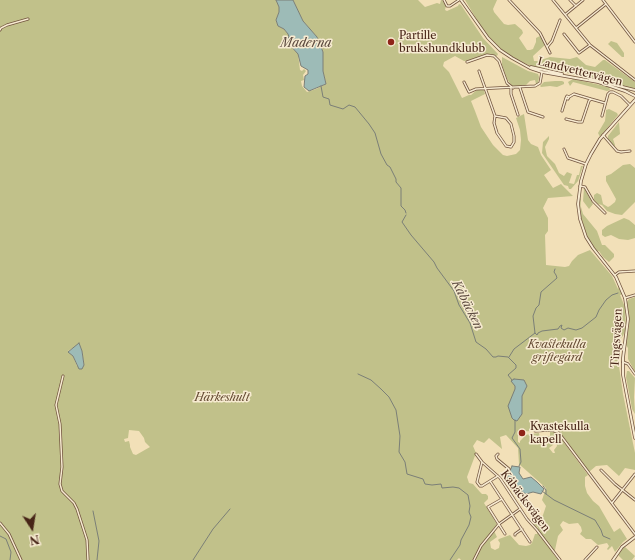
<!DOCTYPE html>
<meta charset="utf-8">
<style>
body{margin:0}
#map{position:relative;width:635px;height:560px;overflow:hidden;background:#f2e0b8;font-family:"Libre Caslon Text",serif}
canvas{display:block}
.north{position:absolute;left:12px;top:508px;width:40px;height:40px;-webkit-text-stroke:3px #f7ebd1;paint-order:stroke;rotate:168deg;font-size:11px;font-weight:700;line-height:16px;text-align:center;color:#472517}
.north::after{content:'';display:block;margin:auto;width:14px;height:18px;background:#472517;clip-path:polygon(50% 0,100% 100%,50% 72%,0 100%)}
</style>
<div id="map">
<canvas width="635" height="560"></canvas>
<div class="north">N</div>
</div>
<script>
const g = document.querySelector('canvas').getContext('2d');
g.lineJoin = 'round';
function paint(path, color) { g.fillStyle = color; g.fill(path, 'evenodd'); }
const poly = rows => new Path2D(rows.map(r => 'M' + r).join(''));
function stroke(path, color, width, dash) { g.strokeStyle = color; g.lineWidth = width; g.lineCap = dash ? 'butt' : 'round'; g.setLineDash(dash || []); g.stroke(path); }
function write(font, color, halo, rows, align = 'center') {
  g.font = font + ' "Libre Caslon Text",serif'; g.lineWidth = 3; g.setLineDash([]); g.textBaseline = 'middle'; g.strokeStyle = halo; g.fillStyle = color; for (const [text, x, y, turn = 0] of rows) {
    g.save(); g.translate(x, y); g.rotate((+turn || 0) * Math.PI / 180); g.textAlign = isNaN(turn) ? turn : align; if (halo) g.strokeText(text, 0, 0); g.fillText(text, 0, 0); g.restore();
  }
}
const green = poly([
 [0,0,276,0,279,7,279,12,276,20,278,26,284,29,288,34,289,37,288,43,298,54,300,70,302,71,304,69,306,71,303,75,304,80,301,81,302,86,307,92,316,89,326,84,323,71,323,52,317,37,303,21,293,0,418,0,425,7,437,3,440,4,441,0,442,0,446,6,445,10,447,11,458,6,459,4,461,5,483,38,498,54,497,56,490,54,468,61,464,61,455,56,444,62,443,66,449,72,462,98,469,95,471,95,477,90,484,90,485,94,471,101,475,111,481,127,493,145,503,155,507,156,516,154,520,150,521,140,520,130,516,118,524,114,528,140,531,144,538,147,541,155,551,170,544,175,553,188,561,184,573,196,548,198,543,208,548,218,548,231,545,235,546,265,565,267,569,266,572,261,578,255,590,250,612,276,618,289,619,285,623,294,620,295,625,307,626,328,623,336,619,340,618,359,623,394,635,453,635,470,625,468,619,476,607,465,596,466,589,472,559,432,554,429,519,432,518,434,518,442,520,443,520,441,523,438,524,435,539,433,540,438,550,436,550,432,548,432,549,430,556,432,559,436,551,442,553,445,549,448,553,453,555,453,554,450,557,446,556,440,560,437,588,475,585,477,585,486,587,493,593,501,599,506,614,532,620,528,627,539,623,542,615,552,612,546,608,550,607,549,609,546,607,543,598,545,591,539,586,539,580,534,582,531,581,527,578,523,569,524,563,521,560,525,563,530,558,536,555,550,552,552,558,560,461,560,459,558,457,560,0,560],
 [79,344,82,351,84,365,77,366,73,356,68,351],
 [129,430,139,431,144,438,145,442,150,447,136,455,133,454,130,447,130,445,129,441,125,442,124,439,128,438],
 [506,435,518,448,519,464,546,488,542,500,546,506,542,518,538,522,533,524,538,528,537,534,535,534,532,543,530,545,526,546,519,545,510,535,499,539,498,540,500,543,499,548,495,550,491,548,490,542,497,537,493,529,497,524,484,503,488,499,488,496,486,494,482,494,480,492,473,484,469,483,467,477,476,453,473,446,477,440,484,443,489,438,502,449,500,437],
 [465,0,497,0,493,9,494,12,504,24,508,25,515,24,522,30,523,33,519,38,527,50,530,50,533,49,536,42,536,38,540,36,545,45,533,56,534,61,538,61,550,57,570,59,577,57,586,65,595,67,603,60,605,60,635,82,635,89,627,88,613,82,531,66,515,59,499,48,493,42,483,30],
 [611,41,617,43,624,53,624,57,622,57,608,44],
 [502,57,528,71,538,74,539,77,538,84,536,84,535,80,530,81,526,85,517,87,512,86,507,79,502,65],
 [573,79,609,87,610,90,607,91,573,82,570,86,568,82],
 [555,81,562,81,564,82,564,84,557,87,550,86,541,87,540,86,544,82],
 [609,109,617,113,618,115,600,137,598,133,605,121,606,112,606,110],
 [619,122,620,134,613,139,615,145,614,148,608,139,608,136],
 [549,136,549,139,545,147,547,156,555,164,559,173,564,176,567,172,572,174,569,183,574,184,577,175,579,175,581,166,583,166,578,181,571,189,569,189,568,186,564,185,542,153,543,142],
 [630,164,635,168,635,202,622,215,615,214,607,211,602,205,598,204,594,200,594,195,597,193,601,195,603,204,608,207,610,206,615,202,616,199,606,181,606,176,611,174,623,165],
 [584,188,593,204,589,209,583,201],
 [580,198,581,199,581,207,583,214,597,231,602,245,605,245,614,254,614,257,609,262,603,257,599,251,597,252,594,249,586,234,581,217],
 [624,218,629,220,635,225,635,238,628,240,619,239,611,235,605,237,602,235,602,230,607,226],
 [635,297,635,372,628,359,628,348,626,345,629,325,627,302,629,299],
 [627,371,629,371,635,378,634,397,635,414,632,409,630,398,626,377],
 [625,547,635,556,632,560,623,560,618,555,623,548]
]);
const water = poly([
 [276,0,293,0,303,21,317,37,323,52,323,71,326,84,321,86,309,91,304,87,305,76,308,74,308,70,301,66,298,54,288,43,287,39,289,37,288,34,284,29,278,26,276,20,279,12,279,7,276,0],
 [79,343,82,351,84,365,82,369,79,369,73,356,68,352,79,343],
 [514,379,524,380,527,386,522,396,522,414,517,421,514,420,512,418,508,406,515,389,515,386,511,381,514,379],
 [512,466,520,467,519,473,523,479,531,477,537,482,544,489,541,494,533,492,526,494,521,491,514,491,512,490,506,481,512,466]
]);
const stream = poly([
 [321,86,323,97,329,99,330,105,343,109,349,105,355,107,369,124,375,133,381,154,387,165,390,167,396,179,396,182,401,188,401,206,405,210,406,213],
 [406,215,402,222,411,235,434,262,437,268,454,291,459,305,470,323,476,342,486,349,493,357,496,357,498,356,508,357,516,365,516,368,508,375,512,380],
 [535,333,537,335,538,333,542,331,558,329,560,326,562,325,561,328,564,330,568,328,576,330,582,328,596,317,599,310,606,300,612,295,618,293],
 [509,357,514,349,535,333,533,316,536,308,539,305,541,292,557,278,556,275,554,272,555,269],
 [358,374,371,380,381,389,389,397,396,410,400,436,399,452,405,462,407,474,423,479,425,484,432,485,441,484,442,488,453,487,459,488,468,495,470,506,469,512,471,517,469,525,461,540,460,545,450,560],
 [515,420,515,432,512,438,520,449,521,462,519,466],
 [543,486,546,490,546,494],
 [542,491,554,500,595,520,601,530,603,536,610,539],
 [93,511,99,541,97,560],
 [0,536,6,539,11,552,10,560],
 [193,560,213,529,230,509]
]);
const minor = poly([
 [444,0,447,6,450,6,459,0],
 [509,0,540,33,550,53],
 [553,0,590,45,635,80],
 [570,0,576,6],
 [603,0,635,42],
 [566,14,583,0],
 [576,28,606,4],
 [0,30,1,28,7,25,28,19],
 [564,34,579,53,590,45],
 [547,47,552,41,560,20],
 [467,62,487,55,494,56,499,61,507,83,513,88],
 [479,71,495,116,494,123,497,133,506,146,511,147,514,142,514,136,511,124,506,118,495,116],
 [464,82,469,92,476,89,535,86,540,83,542,72],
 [511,88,511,94,518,115],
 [520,88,528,112,543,117],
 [567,96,569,97,568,99,566,98,567,96],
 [569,97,574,94,591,99],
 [562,111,566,98],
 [602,116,608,94,610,92,613,92,621,96,630,105],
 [566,119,578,122,582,122,589,101,591,99,605,103],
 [603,135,617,151,621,152,630,151],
 [564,149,568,158,586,164],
 [580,186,585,187,593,201,605,213],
 [615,275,619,272,635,271],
 [625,298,635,295],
 [623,362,628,364,635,374],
 [63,376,56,405,60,424,62,467,60,484,62,491,74,503,77,509,87,540,88,560],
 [535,431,551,430,558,432,635,534],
 [476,454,482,462,500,478,527,519,537,530,560,560],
 [498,454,496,456,497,459,509,469],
 [482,462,477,482,480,486,482,486,498,476],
 [601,470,615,484,635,500],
 [490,481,530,542],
 [502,499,488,507,505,534],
 [612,503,635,474],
 [0,523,9,534,21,560],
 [515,535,515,534,522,529],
 [474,560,481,546,499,524,520,509],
 [585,560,597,547]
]);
const tertiary = poly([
 [461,0,488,38,500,50,512,58,530,68,542,72,598,82,625,91,635,96],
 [531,67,562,74],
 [590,79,635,90],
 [635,100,600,139,591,154,586,164,581,181,578,204,580,219,586,237,593,248,616,277,625,298,628,319,623,358,623,375,635,438],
 [613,560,622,547,635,537]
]);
const markers = [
 [391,42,4,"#8f2418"],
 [522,433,4,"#8f2418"]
];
const poiNames = [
 ["Partille",399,36],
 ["brukshundklubb",399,49],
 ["Kvastekulla",530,427],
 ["kapell",530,440]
];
const streetNames = [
 ["Landvettervägen",580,72,14],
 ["Tingsvägen",617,338,-87],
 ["Kåbäcksvägen",525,501,53]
];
const parkNames = [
 ["Kvastekulla",557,345],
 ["griftegård",557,358],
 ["Härkeshult",222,398]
];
const waterNames = [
 ["Maderna",306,44],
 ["Kåbäcken",467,305,63]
];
paint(green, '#c1c18a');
paint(water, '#9dbbb7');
stroke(water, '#7b7f77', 1);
stroke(stream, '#7b7f77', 1);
stroke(minor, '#72543f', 3);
stroke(tertiary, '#72543f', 3.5);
stroke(minor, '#f7ebd1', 1.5);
stroke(tertiary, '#f7ebd1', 2);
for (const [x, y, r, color] of markers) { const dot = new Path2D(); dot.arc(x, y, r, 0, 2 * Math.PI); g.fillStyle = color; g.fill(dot); stroke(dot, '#f7ebd1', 1.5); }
write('11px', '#472517', '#f7ebd1', poiNames, 'left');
write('11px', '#472517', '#f7ebd1', streetNames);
write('italic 11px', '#664c34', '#f7ebd1', parkNames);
write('italic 12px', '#5c4a3f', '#f7ebd1', waterNames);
</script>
